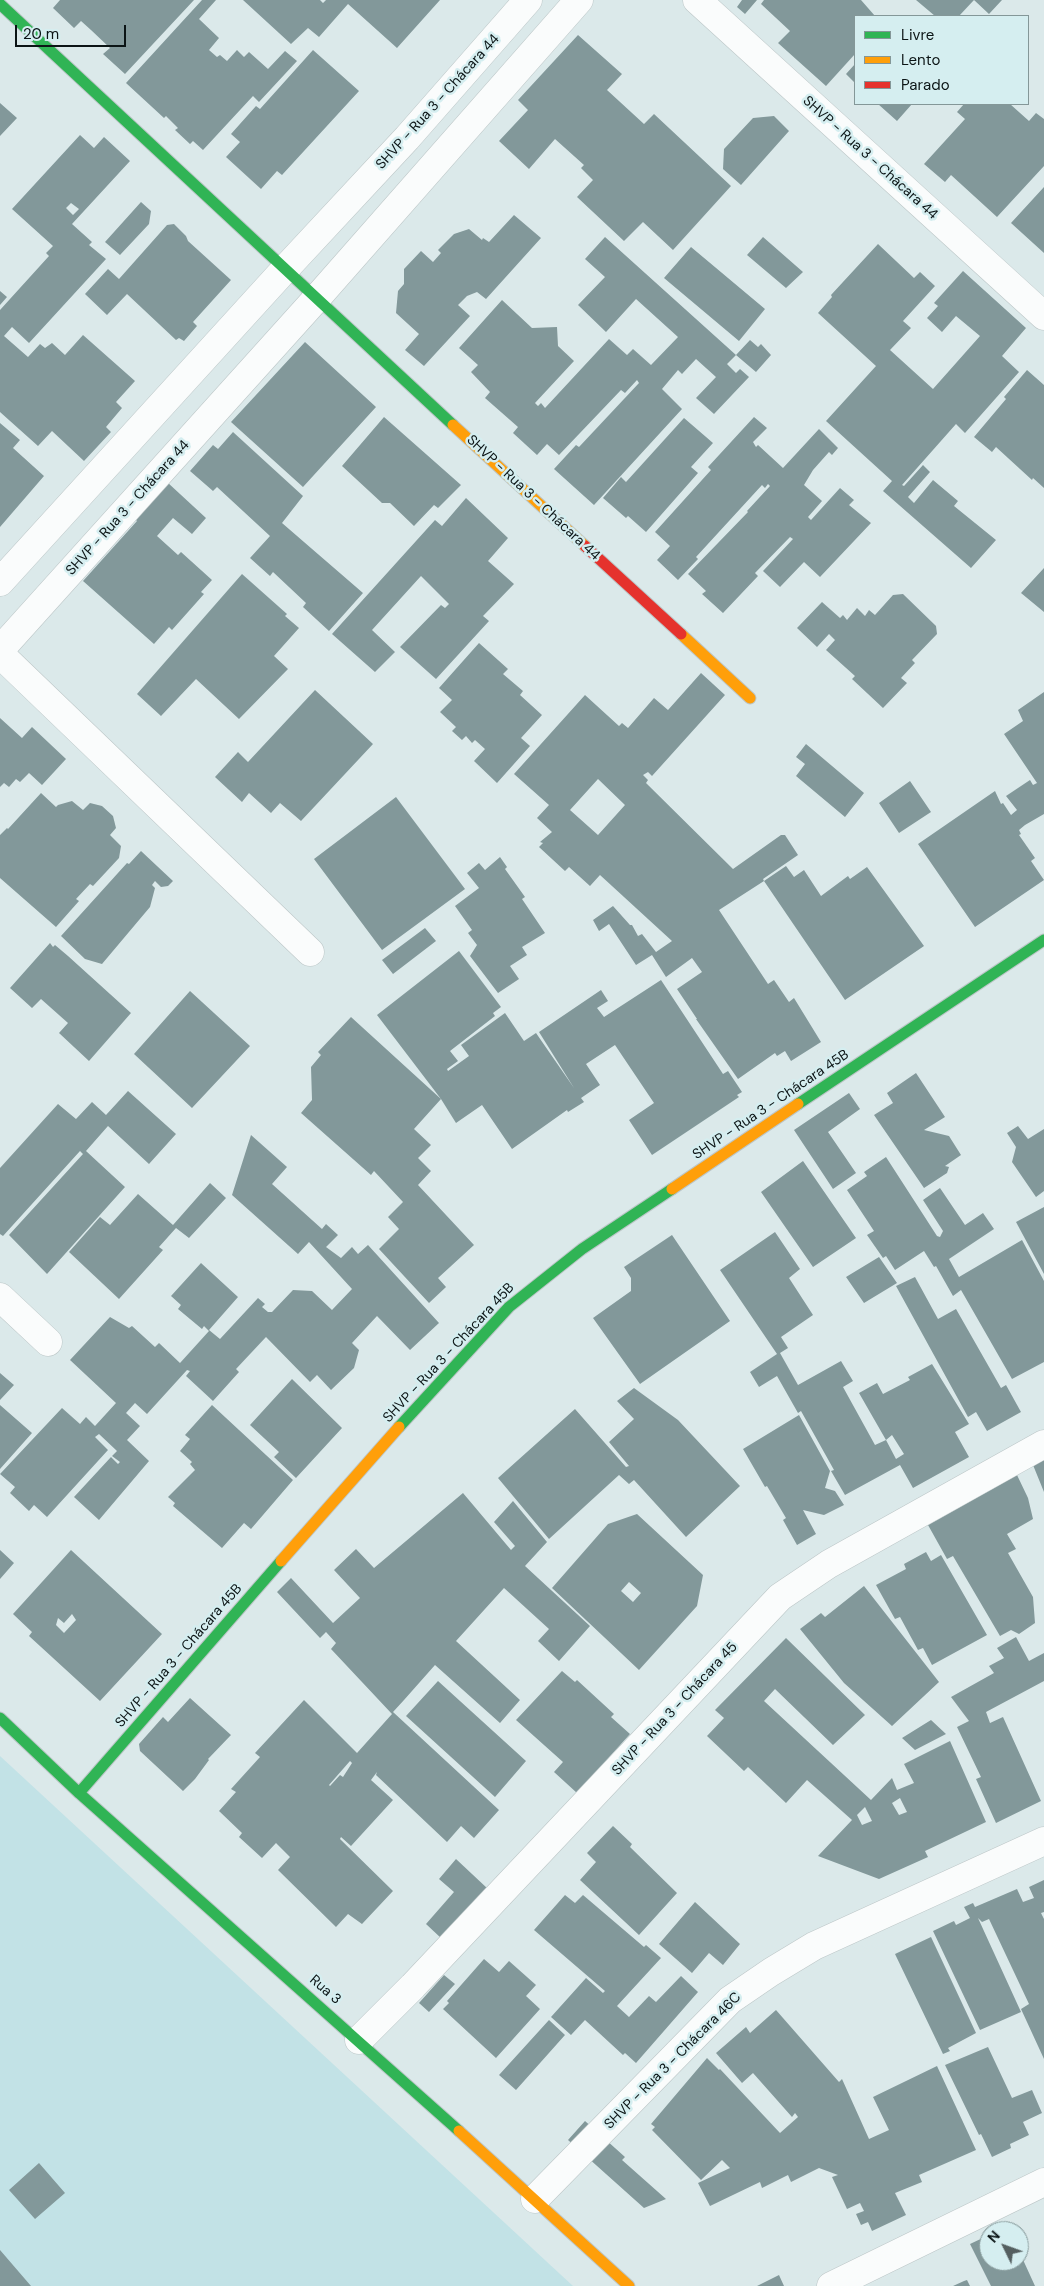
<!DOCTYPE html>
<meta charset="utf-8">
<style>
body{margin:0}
#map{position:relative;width:1044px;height:2286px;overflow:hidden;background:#dbe9ea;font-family:"DM Sans",sans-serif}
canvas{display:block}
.legend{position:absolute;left:854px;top:15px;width:175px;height:90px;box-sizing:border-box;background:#d5eef0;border:1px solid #849798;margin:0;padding:6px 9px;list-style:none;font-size:15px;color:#0b1415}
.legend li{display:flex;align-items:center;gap:10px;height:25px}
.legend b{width:25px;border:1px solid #849798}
.north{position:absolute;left:979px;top:2221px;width:50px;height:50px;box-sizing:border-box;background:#d5eef0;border:1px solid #849798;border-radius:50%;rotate:312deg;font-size:14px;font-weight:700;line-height:20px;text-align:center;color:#0b1415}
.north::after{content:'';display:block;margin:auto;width:18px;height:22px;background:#545f60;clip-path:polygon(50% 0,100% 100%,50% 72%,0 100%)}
.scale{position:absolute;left:15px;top:25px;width:111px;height:22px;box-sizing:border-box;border:2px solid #0b1415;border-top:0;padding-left:6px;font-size:15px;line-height:18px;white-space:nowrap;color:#0b1415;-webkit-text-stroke:4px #d5eef0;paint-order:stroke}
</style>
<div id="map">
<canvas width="1044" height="2286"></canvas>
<ul class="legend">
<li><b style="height:6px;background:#30b455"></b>Livre</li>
<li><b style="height:6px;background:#ff9f0a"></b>Lento</li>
<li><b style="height:6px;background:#e5322d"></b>Parado</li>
</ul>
<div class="north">N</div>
<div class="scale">20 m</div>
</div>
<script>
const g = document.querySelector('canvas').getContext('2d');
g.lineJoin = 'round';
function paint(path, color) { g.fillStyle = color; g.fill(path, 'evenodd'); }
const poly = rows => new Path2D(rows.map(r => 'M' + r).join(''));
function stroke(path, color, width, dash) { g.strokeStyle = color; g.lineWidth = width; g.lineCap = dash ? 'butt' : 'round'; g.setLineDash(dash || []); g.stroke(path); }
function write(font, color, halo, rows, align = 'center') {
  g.font = font + ' "DM Sans",sans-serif'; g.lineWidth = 5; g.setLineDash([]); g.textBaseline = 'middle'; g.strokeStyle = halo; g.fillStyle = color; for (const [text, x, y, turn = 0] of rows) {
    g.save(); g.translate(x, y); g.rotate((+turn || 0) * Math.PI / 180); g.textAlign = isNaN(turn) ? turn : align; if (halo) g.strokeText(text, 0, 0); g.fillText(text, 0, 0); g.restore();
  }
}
const green = poly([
 [0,1756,346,2076,573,2286,0,2286]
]);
const building = poly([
 [60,0,194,0,125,74,103,54,110,48,91,30,81,21,74,28,53,8],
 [202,0,216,0,199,19,219,38,209,50,217,57,220,55,227,61,237,50,244,57,249,52,268,69,285,51,297,61,259,102,253,96,203,150,193,141,190,144,175,130,178,128,166,116,164,118,126,83],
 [243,0,320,0,323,3,326,0,440,0,397,48,348,4,319,37,308,28,291,44],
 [742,0,757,0,745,14,737,7],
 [764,0,861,0,875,16,855,16,855,54,826,86,778,43,790,31,761,4],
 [916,0,1002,0,989,14,974,0,959,16,935,16],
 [578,35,622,74,607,90,644,124,654,114,731,186,673,250,643,222,624,241,577,197,593,180,581,168,584,165,555,139,529,169,499,141,528,110,518,100],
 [313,50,359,91,282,175,277,171,261,189,226,157,240,142,231,134,256,106,260,109],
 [855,64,855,83,846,74],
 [0,103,17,118,0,136],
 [878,104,912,104,897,121],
 [964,104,1010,104,1029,121,1036,113,1044,119,1044,166,997,217,951,175,945,182,924,164,965,119,957,112],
 [774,116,789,131,741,185,723,169,724,149,753,118],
 [80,135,94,148,104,137,130,161,72,224,92,242,89,245,106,259,29,343,12,327,4,336,28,357,40,344,45,348,52,343,65,355,83,335,135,381,116,402,122,408,106,427,111,432,84,461,52,431,38,446,0,412,0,310,49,256,46,253,53,246,12,209],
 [71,203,79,209,73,215,66,208],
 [1044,187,1044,253,1011,223],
 [141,202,151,211,149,224,120,255,105,242],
 [514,215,541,238,486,299,477,292,467,296,458,305,470,316,424,366,405,350,419,334,396,313,398,291,404,284,404,269,421,251,433,262,441,253,438,250,454,234,469,229,482,240,483,238,489,242],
 [174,224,186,236,188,241,231,280,193,322,197,326,184,341,179,338,176,340,127,294,107,315,85,294,108,269,119,279,167,225],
 [605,237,736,355,727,364,736,373,740,369,749,377,714,414,696,398,716,377,696,359,682,374,678,370,662,389,682,409,594,505,554,469,576,445,579,447,639,383,637,380,625,393,621,390,559,455,547,444,537,455,513,433,518,427,485,398,490,392,471,372,478,365,459,348,502,300,532,328,557,327,558,346,574,361,535,403,538,406,541,403,545,408,609,339,627,355,633,349,651,365,678,337,636,299,606,332,578,305,605,277,585,259],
 [763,237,803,272,786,288,747,255],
 [878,244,914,278,920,272,935,286,903,321,911,328,890,350,933,389,980,336,956,316,942,332,927,318,938,306,934,303,963,271,1026,328,1002,356,1019,372,965,433,956,424,902,485,904,486,923,465,930,472,908,497,914,503,933,480,958,501,954,506,996,540,971,568,883,491,892,481,826,421,876,366,818,313,832,297,831,295],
 [691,247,765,309,739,341,664,278],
 [0,291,7,297,0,305],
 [750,340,758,347,761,344,771,355,756,372,736,355],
 [305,342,376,407,303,487,231,422],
 [1027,370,1044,385,1044,488,1033,478,1032,480,996,447,992,452,974,437,1006,399,1004,397],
 [384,417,461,485,438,508,434,505,414,526,390,503,382,503,342,466],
 [754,417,767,428,753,442,756,447,758,445,783,468,819,429,838,448,832,455,829,452,813,470,804,485,822,501,808,517,811,520,840,488,854,500,849,505,871,523,820,577,804,562,780,587,763,571,793,539,790,537,755,573,758,576,723,613,702,594,706,591,688,574,748,512,747,511,770,486,768,484,765,488,762,485,696,557,698,559,678,580,657,560,670,546,655,532,711,470,708,467],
 [684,418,713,443,691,467,698,473,646,532,628,516,626,518,603,498,621,477,626,482],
 [0,423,20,440,13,448,44,476,0,527],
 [233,432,303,496,282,523,363,593,329,631,303,607,306,603,273,572,270,576,250,558,270,536,217,487,213,491,190,471,213,445,218,449],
 [167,482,206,518,192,534,173,518,157,536,178,555,181,552,212,580,201,592,204,594,172,630,169,627,154,644,83,581,137,521,135,519],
 [466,498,508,538,488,561,514,584,483,616,489,621,436,679,400,647,441,605,445,608,449,604,421,576,372,630,395,652,375,672,332,634,435,520,442,526],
 [1044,568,1044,612,1021,593],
 [242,574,287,614,285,616,299,628,274,656,288,669,239,719,196,679,161,716,137,694],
 [903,594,936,626,937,634,912,660,915,663,901,678,907,683,883,708,852,679,855,676,826,650,835,640,829,634,817,647,797,628,822,602,840,618,843,615,847,620,857,608,865,616,869,610,875,615,893,595],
 [479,643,508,669,503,674,523,691,520,695,542,715,521,738,530,746,497,783,474,761,485,749,475,740,472,743,466,736,462,740,452,731,456,727,440,712,452,700,439,688],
 [701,673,725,695,652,776,648,772,643,775,648,780,646,783,733,869,781,835,785,835,798,855,763,879,764,881,719,910,768,984,774,980,789,1002,794,998,821,1042,791,1061,785,1051,777,1056,775,1053,738,1079,696,1019,697,1019,677,989,702,972,692,958,666,977,652,955,636,965,609,924,599,931,593,920,613,906,630,925,632,925,638,936,642,934,656,952,672,941,600,875,590,886,569,867,565,871,539,847,543,843,540,842,552,832,537,818,549,805,514,774,585,695,619,726,622,723,628,728,654,698,668,710],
 [598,779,625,805,598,835,570,810],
 [315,690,373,744,301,821,280,803,271,813,249,793,242,802,215,777,238,752,248,762],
 [1044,692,1044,814,1025,825,1019,830,1021,834,1019,835,1035,858,1031,861,1044,880,975,927,918,844,995,791,1001,804,1003,803,1011,815,1017,810,1006,796,1030,780,1033,785,1037,783,1004,734,1023,721,1018,710],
 [0,718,22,738,32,727,66,759,42,785,29,773,20,782,16,779,9,787,4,783,0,787],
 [806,744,864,793,845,817,796,776,805,764,796,757],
 [910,781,931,812,899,833,879,803],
 [41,793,56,807,58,805,72,801,83,810,90,803,102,806,113,816,116,828,110,835,121,846,119,858,93,886,90,884,76,899,79,901,56,927,0,878,0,835,7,828,8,829],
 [396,797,465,889,382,950,314,859],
 [141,851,173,881,168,886,161,887,155,881,152,885,155,888,150,907,102,964,85,959,61,936,127,863,129,864],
 [500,857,507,867,505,869,525,897,522,899,545,933,522,947,527,955,510,966,519,979,498,993,470,956,477,945,468,933,472,930,455,906,479,888,467,873,479,863,485,870],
 [786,866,794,877,804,870,821,896,848,876,850,879,867,867,924,946,845,1000,764,881],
 [425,928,436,941,393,974,382,960],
 [50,943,53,947,55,945,68,956,131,1013,89,1061,59,1033,68,1023,41,999,32,1008,10,988],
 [459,951,501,1007,493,1013,495,1016,450,1051,458,1061,447,1069,448,1071,469,1056,461,1045,505,1013,524,1041,536,1033,574,1088,539,1032,601,990,608,1001,597,1008,604,1017,661,980,723,1074,728,1071,742,1092,737,1095,739,1097,652,1155,629,1120,654,1103,615,1045,586,1064,600,1085,581,1098,584,1102,568,1112,567,1110,512,1149,482,1105,456,1123,441,1099,414,1129,431,1145,418,1158,431,1171,418,1185,474,1245,438,1278,446,1287,429,1303,379,1249,399,1229,388,1217,403,1202,374,1171,371,1175,301,1113,312,1100,311,1067,321,1055,318,1052,351,1017,441,1099,377,1015],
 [190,991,250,1046,192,1108,134,1054],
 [916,1073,945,1117,924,1130,949,1136,961,1155,945,1166,949,1167,947,1173,924,1188,874,1115,893,1103,887,1093],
 [128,1091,176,1134,149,1164,108,1126,86,1151,125,1187,47,1274,9,1235,83,1154,80,1151,3,1236,0,1234,0,1168,58,1104,76,1119,92,1102,106,1115],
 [849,1093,860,1109,828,1132,856,1173,833,1189,794,1130],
 [1018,1126,1028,1139,1044,1129,1044,1191,1036,1197,1012,1162,1016,1147,1007,1133],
 [251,1135,287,1167,272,1184,322,1229,326,1224,338,1235,326,1247,341,1258,352,1247,358,1254,368,1245,439,1323,410,1350,377,1316,352,1343,359,1350,354,1368,331,1390,317,1375,310,1382,266,1337,236,1369,239,1372,213,1401,186,1376,190,1371,187,1370,147,1414,135,1403,126,1413,140,1426,127,1440,149,1461,99,1520,74,1497,111,1457,118,1464,120,1462,112,1456,117,1451,99,1434,95,1437,108,1450,47,1517,34,1505,29,1511,10,1493,15,1487,0,1474,62,1408,80,1424,86,1417,95,1426,116,1403,70,1360,110,1317,129,1328,132,1326,155,1347,159,1343,180,1363,209,1331,204,1326,202,1329,178,1309,181,1305,171,1296,201,1263,238,1297,209,1330,220,1339,258,1298,265,1304,262,1307,268,1312,272,1312,293,1290,312,1291,332,1310,352,1289,309,1242,298,1254,232,1195],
 [886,1157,937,1236,940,1237,943,1231,923,1200,940,1188,965,1225,983,1213,994,1229,949,1259,959,1277,1022,1240,1044,1281,1044,1362,1012,1379,961,1290,953,1296,936,1266,934,1267,924,1251,895,1270,886,1256,883,1258,867,1235,874,1231,847,1190,867,1176,864,1172],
 [803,1161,856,1238,813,1267,761,1192],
 [210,1183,226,1198,189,1238,176,1228,159,1247,163,1250,119,1299,69,1252,100,1217,110,1225,138,1194,173,1225],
 [1044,1207,1044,1274,1016,1222],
 [775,1232,800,1269,789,1278,813,1315,781,1337,788,1348,780,1353,798,1385,841,1361,853,1381,843,1387,875,1445,886,1440,859,1393,877,1383,883,1394,910,1380,908,1377,932,1364,969,1424,955,1432,969,1457,913,1488,900,1465,845,1495,831,1471,834,1470,801,1411,798,1413,777,1376,759,1387,750,1372,777,1354,720,1270],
 [892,1435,904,1454,896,1459,886,1440],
 [672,1235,730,1321,640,1384,593,1318,631,1291,631,1278,624,1267],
 [879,1257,897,1283,864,1303,846,1277],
 [915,1277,938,1319,956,1309,1001,1388,1006,1385,1021,1412,987,1431,976,1412,968,1417,896,1286],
 [0,1373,14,1385,0,1400],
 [292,1379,342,1428,296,1478,274,1457,279,1452,250,1425],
 [634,1388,678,1420,740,1486,686,1537,634,1480,629,1484,619,1475,549,1539,498,1478,575,1409,626,1467,629,1466,609,1442,634,1419,617,1401],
 [0,1405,32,1433,0,1469],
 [212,1405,293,1480,251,1529,244,1523,222,1548,173,1506,175,1503,168,1497,195,1470,190,1464,192,1462,180,1451,190,1439,185,1435],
 [799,1415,830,1471,825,1488,835,1491,844,1505,824,1515,803,1510,816,1534,797,1545,783,1520,786,1518,767,1486,765,1487,743,1449],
 [1044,1460,1044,1492,1033,1465],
 [1017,1475,1028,1498,1033,1519,1007,1534,1016,1549,1008,1553,1033,1597,1035,1623,1019,1634,1011,1630,1000,1636,953,1556,947,1559,928,1525],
 [463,1493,511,1550,515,1546,494,1522,513,1501,547,1542,525,1566,590,1626,559,1661,538,1641,549,1629,504,1588,456,1641,520,1700,500,1723,435,1665,404,1700,393,1712,499,1810,474,1838,461,1826,447,1842,376,1775,377,1772,371,1780,393,1800,351,1846,341,1837,340,1839,393,1891,362,1924,348,1914,336,1927,278,1870,290,1857,276,1843,262,1858,239,1837,242,1833,219,1811,236,1792,231,1789,260,1757,255,1753,304,1700,357,1753,392,1714,331,1649,336,1643,326,1632,320,1638,277,1592,291,1578,333,1623,360,1598,334,1570,356,1549,374,1568],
 [350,1761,352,1763,343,1777,340,1775,330,1786,329,1785],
 [637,1514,703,1575,697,1606,639,1670,552,1588,608,1524],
 [629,1582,641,1593,633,1602,621,1591],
 [0,1550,14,1563,0,1579],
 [71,1550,162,1634,100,1701,29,1636,32,1632,13,1614],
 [72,1614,76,1620,64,1633,56,1625,58,1618,64,1623],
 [926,1552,931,1561,941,1555,987,1635,932,1665,923,1648,918,1650,900,1617,895,1619,876,1585,906,1569,904,1564],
 [864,1586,939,1682,892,1726,844,1683,800,1629,821,1613,825,1617],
 [1016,1637,1029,1661,1044,1653,1044,1681,986,1712,990,1723,1003,1717,1041,1801,996,1823,976,1779,981,1777,957,1727,969,1721,951,1697,994,1673,989,1666,1004,1658,997,1648],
 [786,1638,865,1715,833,1745,775,1689,764,1701,871,1800,892,1778,897,1790,914,1783,904,1764,950,1741,986,1822,925,1851,928,1857,879,1879,818,1856,852,1820,807,1780,786,1803,748,1767,744,1771,707,1736,724,1718,715,1710],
 [900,1798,907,1812,899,1815,892,1803],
 [865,1807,872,1821,862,1825,857,1815],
 [562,1671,575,1682,577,1680,614,1714,611,1717,630,1734,577,1793,554,1772,563,1762,516,1720],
 [438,1681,526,1761,495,1797,406,1716],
 [190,1698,231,1735,208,1759,209,1760,195,1779,183,1791,140,1751,139,1744,163,1717,168,1722],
 [931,1720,946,1734,915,1750,902,1738],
 [613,1826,632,1844,630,1847,677,1893,639,1935,580,1880,596,1862,587,1853],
 [456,1859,488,1889,442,1939,426,1924,454,1892,439,1879],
 [1044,1880,1044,1912,1041,1913,1044,1919,1044,2059,1021,2009,1029,2004,989,1919,982,1922,978,1918,1021,2012,980,2030,933,1931,954,1921,956,1925,970,1918,964,1907,973,1903,975,1907,1017,1889,1023,1902,1034,1898,1029,1887],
 [565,1895,575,1903,583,1895,644,1947,646,1945,661,1958,617,2006,629,2017,649,1996,656,2002,681,1976,698,1992,636,2063,625,2053,623,2055,585,2020,571,2035,551,2017,586,1978,603,1993,605,1991,534,1930],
 [695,1902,740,1944,723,1965,709,1953,692,1973,659,1944],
 [931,1937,976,2033,948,2048,950,2051,943,2054,895,1954],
 [484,1959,499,1972,509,1961,536,1985,526,1996,540,2009,496,2058,443,2009,449,2003,447,2001],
 [444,1975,455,1984,429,2012,419,2003],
 [776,2010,839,2082,842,2079,869,2139,889,2130,873,2097,937,2066,976,2150,919,2175,922,2182,895,2193,906,2215,872,2231,868,2222,861,2225,856,2214,864,2211,860,2203,847,2209,832,2177,838,2175,819,2168,791,2182,788,2175,762,2188,760,2182,710,2206,698,2183,730,2168,722,2160,701,2180,652,2130,655,2127,651,2124,707,2058,719,2070,720,2069,780,2133,798,2117,795,2113,792,2117,753,2073,742,2083,716,2053,746,2027,750,2033],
 [549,2020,565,2035,516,2090,499,2075],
 [988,2047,1012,2098,1032,2090,1042,2113,1023,2122,1029,2135,1010,2144,1011,2148,992,2157,981,2134,979,2135,945,2065],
 [585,2121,625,2157,622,2160,666,2199,644,2208,568,2140],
 [39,2163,65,2193,35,2219,9,2190],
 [989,2235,989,2261,1019,2261,1019,2251,1035,2286,991,2286,970,2244],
 [0,2250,31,2286,0,2286],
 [779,2275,784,2286,757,2286],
 [967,2280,970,2286,953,2286,964,2281]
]);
const street = poly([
 [697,0,1044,316],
 [0,582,286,268,407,138,528,0],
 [0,650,316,299,579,0],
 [0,654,310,952],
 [0,1297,48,1342],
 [359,2040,413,1986,780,1597,829,1564,1044,1444],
 [535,2199,730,2000,771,1972,814,1946,1044,1841],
 [831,2286,1044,2182]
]);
const fast = poly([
 [0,4,453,425],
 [798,1104,1044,940],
 [399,1427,509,1307,582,1249,672,1189],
 [0,1718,79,1793,459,2131],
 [79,1793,281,1561]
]);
const slow = poly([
 [453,425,585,546],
 [681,634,750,698],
 [672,1189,798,1104],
 [281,1561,399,1427],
 [459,2131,629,2286]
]);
const jam = poly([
 [585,546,681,634]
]);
const streetNames = [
 ["SHVP - Rua 3 - Chácara 44",438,102,-48],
 ["SHVP - Rua 3 - Chácara 44",870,158,42],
 ["SHVP - Rua 3 - Chácara 44",533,498,43],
 ["SHVP - Rua 3 - Chácara 44",128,508,-48],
 ["SHVP - Rua 3 - Chácara 45B",771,1105,-34],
 ["SHVP - Rua 3 - Chácara 45B",449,1353,-47],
 ["SHVP - Rua 3 - Chácara 45B",179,1656,-49],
 ["SHVP - Rua 3 - Chácara 45",675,1709,-47],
 ["Rua 3",325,1990,41],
 ["SHVP - Rua 3 - Chácara 46C",673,2061,-45]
];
paint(green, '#c2e2e6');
paint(building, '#82989a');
stroke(street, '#bcc6c7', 29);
stroke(fast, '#bcc6c7', 13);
stroke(slow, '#bcc6c7', 13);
stroke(jam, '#bcc6c7', 13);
stroke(street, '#fafcfc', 28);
stroke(fast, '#30b455', 11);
stroke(slow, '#ff9f0a', 11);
stroke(jam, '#e5322d', 11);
write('14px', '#0b1415', '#d5eef0', streetNames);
</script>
